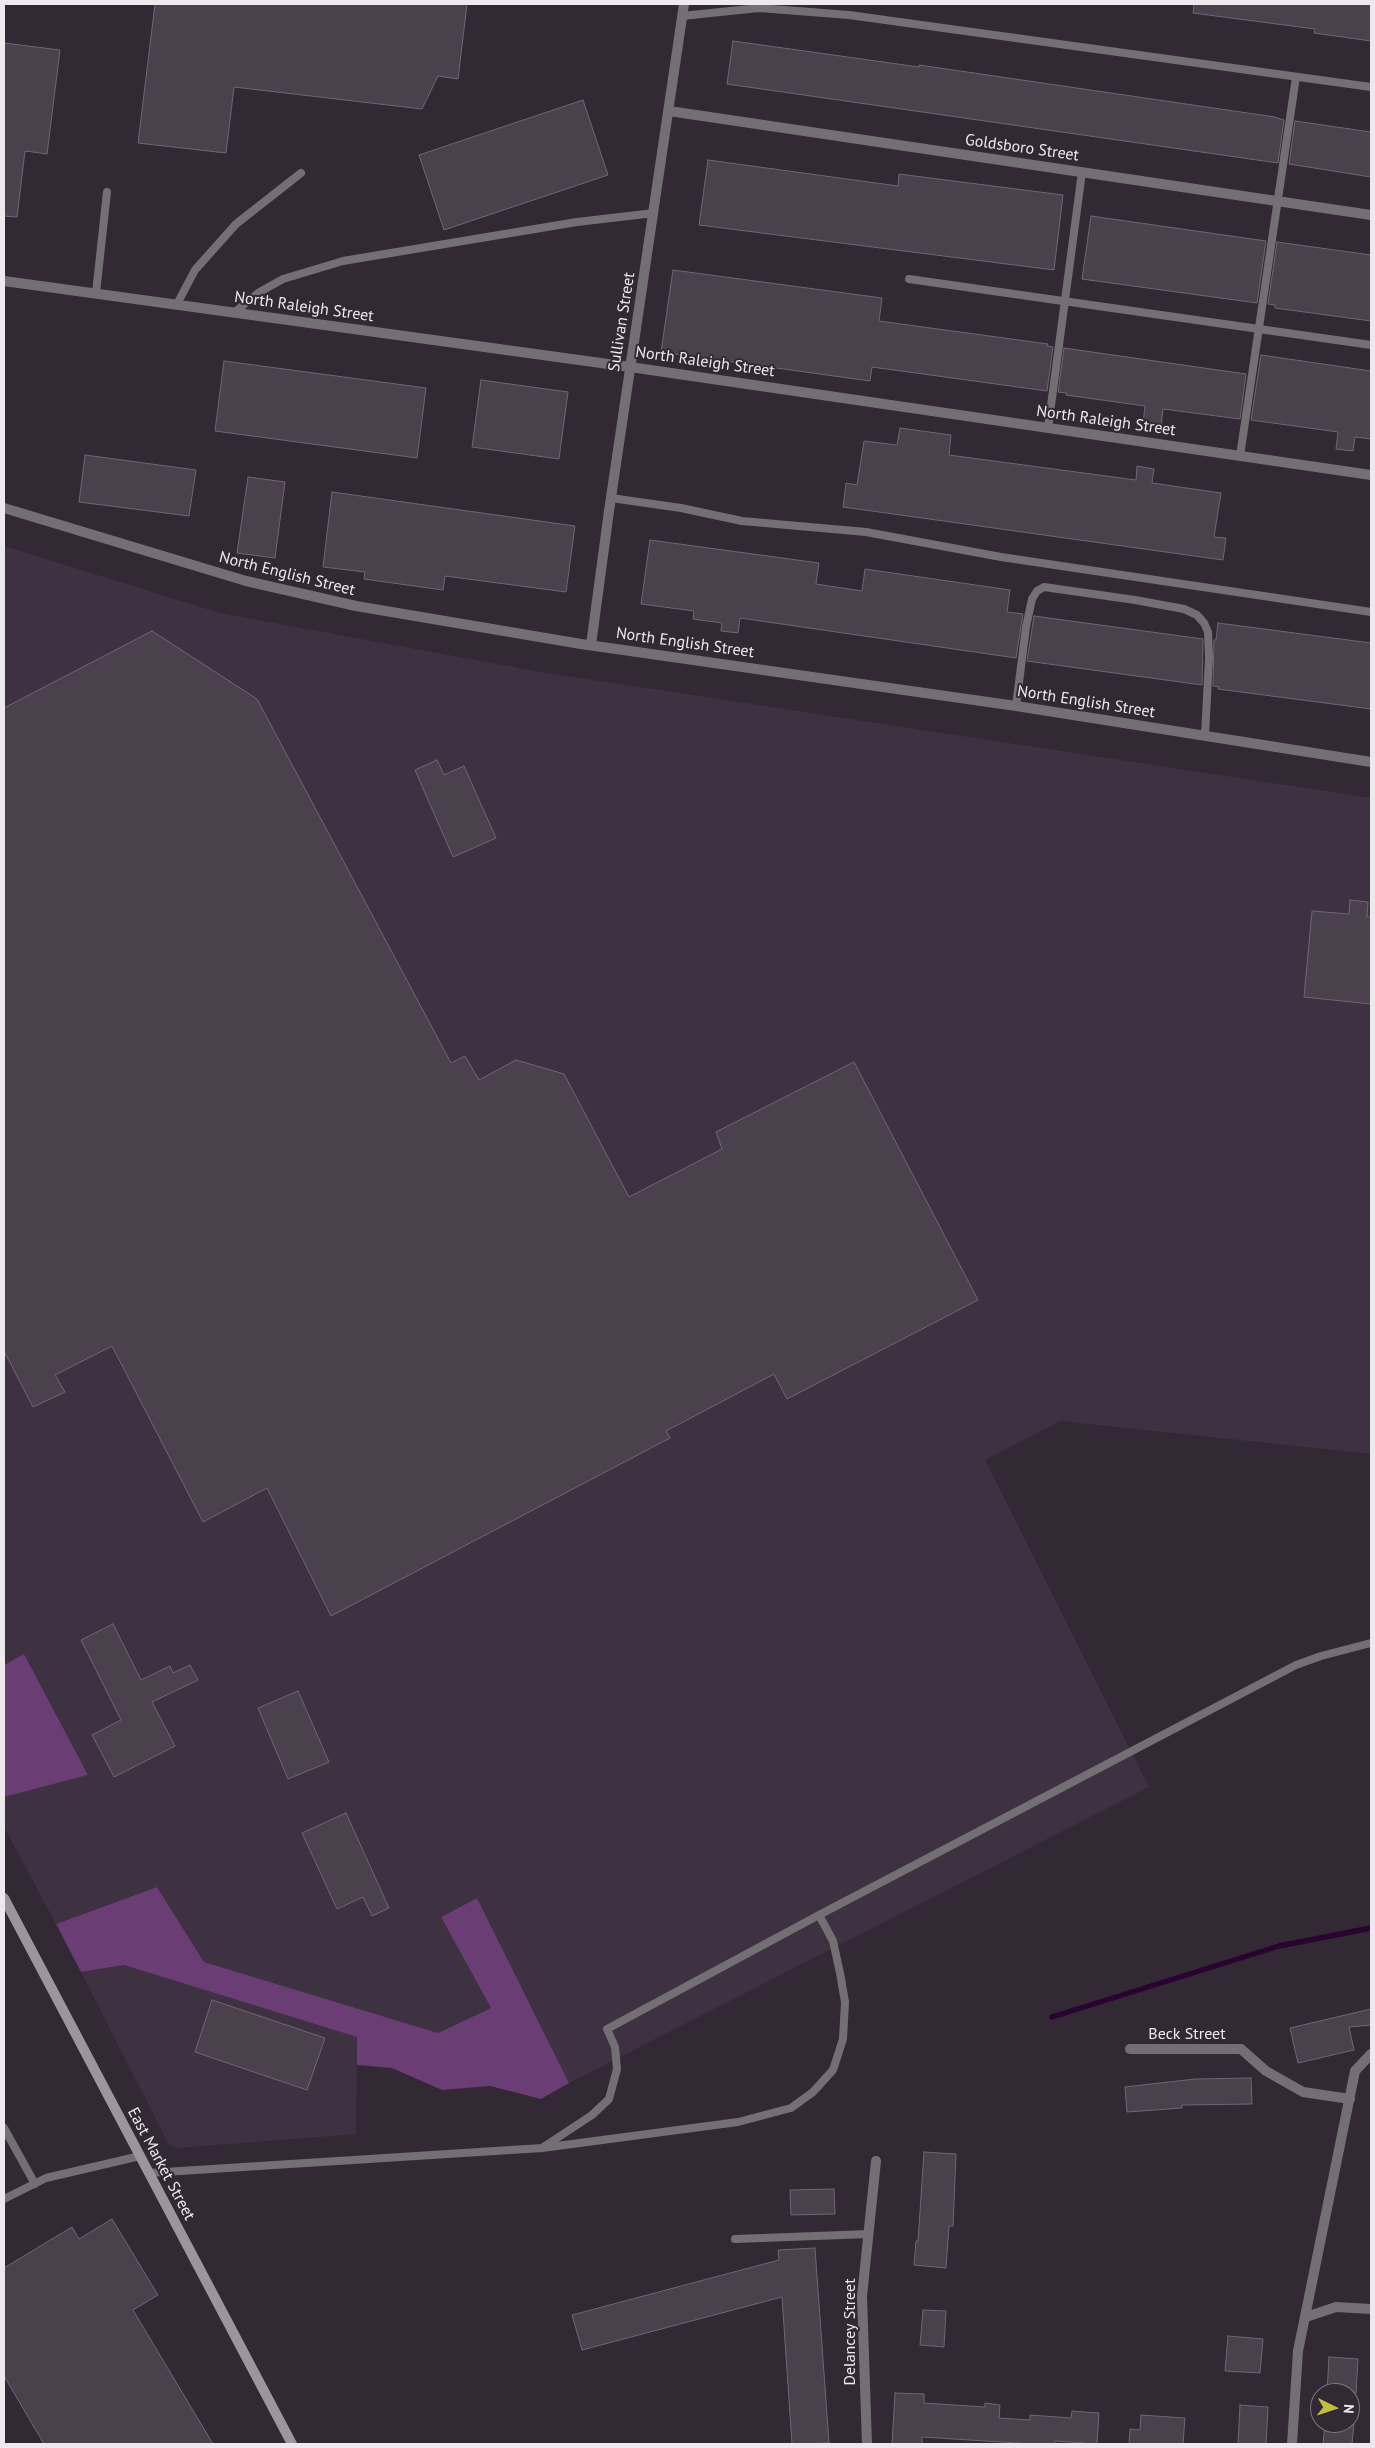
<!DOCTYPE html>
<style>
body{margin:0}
#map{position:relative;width:1375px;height:2448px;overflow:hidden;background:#322934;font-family:"PT Sans",sans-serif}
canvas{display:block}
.frame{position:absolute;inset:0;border:5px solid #eee8ef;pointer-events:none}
.north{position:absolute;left:1310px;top:2383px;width:50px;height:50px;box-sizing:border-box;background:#322934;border:1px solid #7d757f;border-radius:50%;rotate:94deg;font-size:14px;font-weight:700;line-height:20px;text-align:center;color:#eee8ef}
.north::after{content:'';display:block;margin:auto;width:18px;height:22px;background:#bebf42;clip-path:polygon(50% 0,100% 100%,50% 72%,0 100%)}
</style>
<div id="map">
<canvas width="1375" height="2448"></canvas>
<div class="frame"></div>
<div class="north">N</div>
</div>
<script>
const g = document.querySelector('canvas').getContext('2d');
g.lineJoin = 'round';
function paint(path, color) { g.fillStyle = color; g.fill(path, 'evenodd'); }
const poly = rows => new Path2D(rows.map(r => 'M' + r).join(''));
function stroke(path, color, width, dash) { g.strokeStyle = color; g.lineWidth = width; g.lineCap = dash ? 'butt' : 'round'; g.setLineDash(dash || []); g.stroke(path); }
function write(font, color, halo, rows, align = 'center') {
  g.font = font + ' "PT Sans",sans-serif'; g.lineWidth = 4; g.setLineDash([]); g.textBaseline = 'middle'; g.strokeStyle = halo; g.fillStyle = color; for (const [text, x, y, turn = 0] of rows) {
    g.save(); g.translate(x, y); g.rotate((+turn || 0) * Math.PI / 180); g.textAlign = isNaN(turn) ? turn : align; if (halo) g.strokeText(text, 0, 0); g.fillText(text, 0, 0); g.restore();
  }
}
const built = poly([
 [4,546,220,613,541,672,1371,798,1371,1454,1060,1421,985,1460,1149,1787,569,2083,477,1898,441,1917,491,2008,438,2033,204,1962,157,1887,56,1924,4,1827,4,1797,88,1775,24,1654,4,1665],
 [124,1965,357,2037,356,2134,178,2148,169,2145,81,1972]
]);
const green = poly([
 [24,1654,88,1775,4,1797,4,1665],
 [157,1887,204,1962,438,2033,491,2008,441,1917,477,1898,569,2083,541,2099,490,2086,442,2090,392,2068,357,2065,357,2037,124,1965,81,1972,56,1924]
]);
const stream = poly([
 [1052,2017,1279,1946,1371,1928]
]);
const building = poly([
 [155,4,467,4,458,79,438,76,422,109,234,87,226,153,138,143,155,4],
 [1194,4,1371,4,1371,41,1314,33,1315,29,1193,13,1194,4],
 [733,41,919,67,919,65,1275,117,1284,120,1278,163,727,84,733,41],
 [4,43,60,50,47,154,25,151,17,217,4,216,4,43],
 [583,100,608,175,444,230,419,155,583,100],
 [1295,121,1371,132,1371,177,1289,164,1295,121],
 [708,160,898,186,899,174,1063,195,1054,270,699,225,708,160],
 [1091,216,1266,241,1257,303,1082,279,1091,216],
 [1277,242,1371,255,1371,321,1275,308,1275,305,1268,304,1277,242],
 [673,270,882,298,879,321,1048,344,1047,346,1053,347,1047,391,872,367,870,381,661,352,673,270],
 [1064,348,1246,374,1240,419,1163,409,1161,426,1143,423,1145,406,1066,395,1067,393,1058,392,1064,348],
 [1261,355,1371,371,1371,439,1355,437,1353,451,1336,449,1338,432,1251,420,1261,355],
 [224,361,426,388,417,458,215,431,224,361],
 [481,380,568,392,559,459,472,447,481,380],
 [900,428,951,435,949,455,1136,480,1137,466,1154,469,1152,483,1221,493,1214,537,1226,538,1223,560,843,507,846,483,857,485,864,441,897,445,900,428],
 [85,455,196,470,189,516,79,502,85,455],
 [248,477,285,482,275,558,237,553,248,477],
 [332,492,575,526,566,592,445,576,443,590,364,579,365,572,323,567,332,492],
 [650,540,819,563,816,584,862,591,865,569,1010,590,1007,612,1023,614,1016,658,740,618,738,633,721,631,722,623,693,619,694,611,641,604,650,540],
 [1034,616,1203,639,1202,685,1027,661,1034,616],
 [1218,623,1371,643,1371,709,1218,689,1219,687,1213,686,1214,640,1216,640,1218,623],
 [152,631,257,699,451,1063,465,1056,479,1080,516,1060,564,1074,629,1197,722,1149,716,1132,854,1062,978,1300,787,1399,774,1374,666,1431,670,1438,331,1616,267,1488,203,1522,112,1346,55,1375,65,1392,33,1407,4,1351,4,708,152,631],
 [437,760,444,775,464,766,496,838,453,857,415,770,437,760],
 [1350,900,1368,902,1367,917,1371,917,1371,1004,1304,997,1312,911,1349,914,1350,900],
 [113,1624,141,1680,170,1666,173,1673,190,1665,198,1680,152,1702,175,1746,114,1777,92,1735,121,1720,81,1640,113,1624],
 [298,1691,329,1762,288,1779,258,1708,298,1691],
 [346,1813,389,1908,372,1916,363,1897,337,1909,302,1833,346,1813],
 [212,2000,325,2038,307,2090,195,2052,212,2000],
 [1371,2009,1371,2025,1349,2027,1354,2050,1298,2063,1290,2028,1371,2009],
 [1251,2078,1252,2104,1182,2105,1182,2108,1127,2112,1125,2087,1195,2079,1251,2078],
 [924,2152,956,2154,953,2226,949,2226,946,2268,914,2265,916,2241,918,2241,924,2152],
 [834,2189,835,2214,791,2215,790,2190,834,2189],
 [112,2219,158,2295,133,2310,213,2444,44,2444,4,2376,4,2268,72,2227,79,2239,112,2219],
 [815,2248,829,2443,792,2444,782,2297,582,2350,572,2315,779,2260,778,2250,815,2248],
 [923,2310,946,2311,944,2347,920,2345,923,2310],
 [1228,2336,1263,2339,1260,2373,1225,2371,1228,2336],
 [1329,2357,1358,2359,1356,2393,1327,2393,1329,2357],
 [895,2393,924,2394,924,2403,985,2407,985,2403,1000,2405,999,2418,1030,2420,1030,2415,1071,2418,1072,2411,1099,2413,1097,2444,1055,2441,1055,2444,1032,2444,922,2437,922,2444,892,2444,895,2393],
 [1240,2405,1268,2407,1266,2444,1238,2444,1240,2405],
 [1141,2415,1185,2418,1183,2444,1129,2444,1130,2429,1140,2430,1141,2415],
 [1325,2423,1354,2423,1352,2444,1323,2444,1325,2423]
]);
const service = poly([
 [682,16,759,8,849,15,1371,87],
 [909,279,1371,345],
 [96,293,107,192],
 [177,304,195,270,236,224,301,173],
 [235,312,258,293,283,279,343,261,577,222,654,213],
 [1048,428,1082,172],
 [1240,456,1296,77],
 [611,498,681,508,742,521,866,532,1001,557,1371,612],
 [1016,706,1026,627,1032,599,1037,591,1044,587,1135,600,1184,609,1197,615,1204,623,1208,632,1209,658,1205,736],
 [4,2128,35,2184],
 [542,2148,592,2115,609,2099,617,2069,615,2047,607,2029,819,1915,1296,1665,1321,1656,1371,1643],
 [149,2173,542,2148,738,2122,791,2108,813,2092,833,2070,843,2039,845,2002,840,1973,833,1941,819,1915],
 [4,2199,46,2178,140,2156],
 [735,2239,869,2234]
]);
const minor = poly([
 [669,111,1371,215],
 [4,281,630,367,1371,475],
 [1130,2049,1241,2049,1266,2071,1303,2092,1350,2099],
 [1306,2317,1336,2307,1371,2309],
 [867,2444,862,2296,876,2161],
 [1292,2444,1298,2351,1355,2071,1371,2054]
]);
const tertiary = poly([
 [4,508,246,581,356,606,581,644,1016,706,1371,762],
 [591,645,609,511,684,4]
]);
const secondary = poly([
 [4,1898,292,2444]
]);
const streetNames = [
 ["Goldsboro Street",1022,148,8],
 ["North Raleigh Street",304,307,8],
 ["Sullivan Street",622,322,-81],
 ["North Raleigh Street",705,362,8],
 ["North Raleigh Street",1106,421,8],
 ["North English Street",287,574,14],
 ["North English Street",685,643,8],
 ["North English Street",1086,702,9],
 ["Beck Street",1187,2034],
 ["East Market Street",161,2164,62],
 ["Delancey Street",850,2332,-90]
];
paint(built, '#3e3141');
paint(green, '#6a3d75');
stroke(stream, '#290431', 5.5);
paint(building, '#4b414d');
stroke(building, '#716673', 1);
stroke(service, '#746f75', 8);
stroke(minor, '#746f75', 10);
stroke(tertiary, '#746f75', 10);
stroke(secondary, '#9c959e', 10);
write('16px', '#eee8ef', '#322934', streetNames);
</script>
